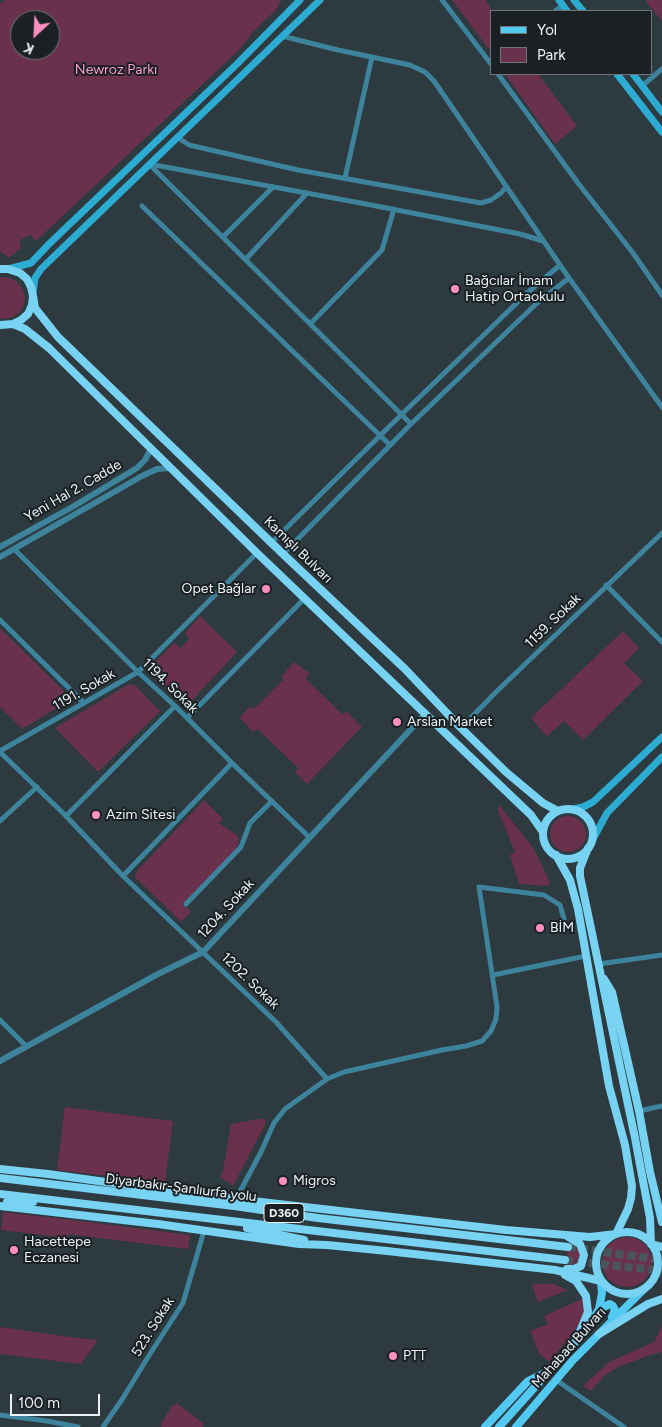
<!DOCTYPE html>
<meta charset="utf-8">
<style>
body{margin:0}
#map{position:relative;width:662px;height:1427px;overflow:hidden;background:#2d3a3f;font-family:Figtree,sans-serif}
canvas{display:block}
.legend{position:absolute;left:490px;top:10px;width:162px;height:65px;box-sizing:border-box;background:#1a2023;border:1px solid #6e7478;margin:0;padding:6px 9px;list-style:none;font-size:15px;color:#ebf3f7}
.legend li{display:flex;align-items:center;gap:10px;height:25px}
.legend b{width:25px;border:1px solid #6e7478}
.north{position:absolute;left:10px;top:10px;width:50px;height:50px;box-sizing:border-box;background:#1a2023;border:1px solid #6e7478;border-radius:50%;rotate:205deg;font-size:14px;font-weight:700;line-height:20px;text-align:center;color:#ebf3f7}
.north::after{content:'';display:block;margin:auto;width:18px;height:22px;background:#fc8fc2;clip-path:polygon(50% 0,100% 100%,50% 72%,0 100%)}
.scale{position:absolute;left:10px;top:1394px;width:90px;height:22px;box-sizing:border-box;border:2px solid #ebf3f7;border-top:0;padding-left:6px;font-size:15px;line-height:18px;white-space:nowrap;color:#ebf3f7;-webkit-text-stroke:4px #1a2023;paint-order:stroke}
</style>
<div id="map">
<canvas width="662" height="1427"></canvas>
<ul class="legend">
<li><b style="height:6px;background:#51c9f0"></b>Yol</li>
<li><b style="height:14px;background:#69314c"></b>Park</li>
</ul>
<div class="north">K</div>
<div class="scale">100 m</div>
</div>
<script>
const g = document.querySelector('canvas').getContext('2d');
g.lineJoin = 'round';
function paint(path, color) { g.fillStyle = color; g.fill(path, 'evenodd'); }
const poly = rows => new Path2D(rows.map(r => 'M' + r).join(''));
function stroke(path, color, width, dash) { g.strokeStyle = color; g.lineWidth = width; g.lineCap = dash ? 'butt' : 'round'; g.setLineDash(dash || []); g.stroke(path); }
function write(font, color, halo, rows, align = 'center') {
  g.font = font + ' Figtree,sans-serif'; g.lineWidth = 4; g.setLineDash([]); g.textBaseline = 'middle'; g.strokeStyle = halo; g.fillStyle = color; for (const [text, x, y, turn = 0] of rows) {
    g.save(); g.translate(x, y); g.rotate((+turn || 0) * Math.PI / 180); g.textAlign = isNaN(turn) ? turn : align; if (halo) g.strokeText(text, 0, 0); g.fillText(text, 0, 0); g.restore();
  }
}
const green = poly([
 [5,0,281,0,276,10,253,32,238,51,36,241,30,235,19,241,21,248,9,258,0,251,0,4],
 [20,20,50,20,50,50,20,50],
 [452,0,486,0,492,11,491,11,491,52],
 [645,0,662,0,662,21],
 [505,74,538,74,577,126,555,144],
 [4,277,10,278,16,281,21,286,24,293,25,300,23,307,19,313,13,317,6,319,0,318,0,278],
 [200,616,237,652,186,707,148,669,174,643,181,648,189,639,185,633],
 [0,628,72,699,22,729,0,707],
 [623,631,639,648,624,663,643,681,583,740,564,721,547,736,531,718],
 [294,662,309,673,306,679,343,715,346,711,362,727,307,784,295,772,298,768,258,729,253,732,240,718,249,707,254,709,283,680,282,676],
 [129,684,135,685,160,711,98,772,55,728],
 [204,800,223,819,219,823,237,835,239,839,238,844,235,850,183,904,191,912,181,922,135,877,136,872],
 [500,806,534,849,550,883,548,886,519,884,510,855,515,852,497,808],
 '550 834a18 18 0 1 1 36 0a18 18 0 1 1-36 0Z',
 [65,1107,173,1121,165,1183,57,1170],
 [264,1118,266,1123,233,1186,220,1177,223,1171,231,1124],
 [3,1212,72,1220,190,1235,188,1249,68,1234,67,1238,1,1230],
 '602 1262a25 25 0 1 1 50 0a25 25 0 1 1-50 0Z',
 [568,1244,574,1245,578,1249,580,1255,579,1260,575,1264,567,1266],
 [532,1284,553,1284,568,1290,538,1302],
 [584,1298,586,1311,582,1320,569,1338,550,1361,548,1361,539,1353,530,1331,548,1324,544,1316],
 [662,1326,662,1352,650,1355,618,1367,605,1375,591,1391,583,1386,609,1362,654,1342],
 [0,1327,77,1338,98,1340,81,1364,0,1354],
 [177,1403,203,1423,203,1427,162,1427,160,1425,172,1406]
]);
const trunkTunnel = poly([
 [568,1247,662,1260],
 [565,1260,662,1271]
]);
const minor = poly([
 [442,0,491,64],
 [555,11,563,5],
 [282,36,338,50,410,65,425,72,434,81,569,278,662,407],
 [498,74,578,183,633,253,662,295],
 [642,86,662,69],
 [177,137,189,145,298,170,481,203,491,200,501,193,506,187],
 [149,164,366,204,520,234,543,241],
 [149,164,411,424],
 [345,178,372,57],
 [142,206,390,445],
 [223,237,273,187],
 [246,259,307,193],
 [311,323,382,250,394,209],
 [272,542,402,414,526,294,560,265],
 [14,549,138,672,175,706,232,763,310,838],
 [283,554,411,424,536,304,569,278],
 [606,585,662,642],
 [0,620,84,703],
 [187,718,305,598],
 [461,728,496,692,662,533],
 [0,751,138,672,257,553],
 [0,752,66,816,123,876,276,1022,327,1079,285,1109,274,1123,261,1152,236,1199],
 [66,816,175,706],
 [0,821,37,787],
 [123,876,232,763],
 [186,904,241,847,250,823,272,801],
 [599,964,662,955],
 [493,975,586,956],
 [0,1020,26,1046],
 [327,1079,344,1072,442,1050,466,1046,482,1041,491,1031,496,1019,497,1007,479,887,544,895,560,905,564,919],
 [639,1111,662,1106],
 [556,1380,624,1427],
 [0,1415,47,1421,78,1427],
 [103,1427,123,1398,148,1357,183,1303,204,1231]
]);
const tertiary = poly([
 [0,547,74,506,137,468,145,460,151,449],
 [0,557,142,476,157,469,170,468],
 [0,1061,158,974,203,952,425,714]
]);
const secondary = poly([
 [559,0,567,11],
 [574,0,583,11],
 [617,74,662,132],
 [633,74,662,112],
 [8,269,31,263,48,245,238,63,300,0],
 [33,293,35,278,41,269,320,0],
 [573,809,583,807,593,802,662,737],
 [592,841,607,813,662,757]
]);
const primary = poly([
 [599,1309,610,1304,613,1306,615,1310,612,1317],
 [485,1427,528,1381,545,1373],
 [499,1427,586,1330,599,1309,602,1293,601,1281],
 [516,1427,573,1360,644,1289]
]);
const trunk = poly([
 [0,269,8,269,20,273,27,279,31,287,33,296,32,305,28,314,21,320,13,324,0,325],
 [33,296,35,308,58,337,283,554,405,669,461,728,506,772,543,803,558,811],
 [13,324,25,329,49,348,257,553,531,815,543,832],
 '543 834a25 25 0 1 1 50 0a25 25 0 1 1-50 0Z',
 [588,848,580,868,580,876,635,1138,650,1218,651,1244,662,1247],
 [604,979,612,992,639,1111,650,1172,662,1222],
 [0,1169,48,1174,200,1195,506,1230,590,1237,616,1234,628,1209,631,1198,632,1186,625,1145,609,1086,578,909,570,880,556,855],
 [0,1178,234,1206,318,1218,568,1247],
 [0,1194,565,1260],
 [7,1202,33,1202],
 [0,1206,158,1224,299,1244,327,1245,387,1251,555,1270,601,1281],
 [247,1228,304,1240],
 '596 1263a31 31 0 1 1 62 0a31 31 0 1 1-62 0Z',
 [567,1269,574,1269,581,1266,584,1255,580,1244,567,1236],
 [565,1275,576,1281,586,1296,588,1312,576,1341],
 [599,1334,648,1304,662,1299]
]);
const markers = [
 [455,289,5,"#fc8fc2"],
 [266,589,5,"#fc8fc2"],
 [397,722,5,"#fc8fc2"],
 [96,815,5,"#fc8fc2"],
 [540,928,5,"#fc8fc2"],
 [283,1181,5,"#fc8fc2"],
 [14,1250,5,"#fc8fc2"],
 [393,1356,5,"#fc8fc2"]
];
const shields = [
 [284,1213,40]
];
const shieldNames = [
 ["D360",284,1213]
];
const parkNames = [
 ["Newroz Parkı",116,70]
];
const poiNames = [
 ["Bağcılar İmam",465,281],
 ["Hatip Ortaokulu",465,297],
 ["Opet Bağlar",256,589,"right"],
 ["Arslan Market",407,722],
 ["Azim Sitesi",106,815],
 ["BİM",550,928],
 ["Migros",293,1181],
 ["Hacettepe",24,1242],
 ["Eczanesi",24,1258],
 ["PTT",403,1356]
];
const streetNames = [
 ["Yeni Hal 2. Cadde",73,491,-30],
 ["Kamışlı Bulvarı",298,550,44],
 ["1159. Sokak",553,621,-44],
 ["1194. Sokak",170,686,44],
 ["1191. Sokak",84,690,-30],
 ["1204. Sokak",226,909,-47],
 ["1202. Sokak",250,981,44],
 ["Diyarbakır-Şanlıurfa yolu",181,1188,7],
 ["523. Sokak",153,1327,-58],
 ["Mahabad Bulvarı",569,1348,-48]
];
paint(green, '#69314c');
stroke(trunkTunnel, '#4a565b', 8, [8, 4]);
stroke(minor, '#3d839b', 5);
stroke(tertiary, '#3d839b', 6);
stroke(secondary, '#2cacd3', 7);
stroke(primary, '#51c9f0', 8);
stroke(trunk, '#78d2f2', 8);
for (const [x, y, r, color] of markers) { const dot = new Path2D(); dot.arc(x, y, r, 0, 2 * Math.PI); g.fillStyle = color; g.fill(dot); stroke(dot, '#1a2023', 2); }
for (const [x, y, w] of shields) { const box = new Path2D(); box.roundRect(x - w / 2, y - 9.5, w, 19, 4); g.fillStyle = '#1a2023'; g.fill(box); stroke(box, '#ebf3f7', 1); }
write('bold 12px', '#ebf3f7', null, shieldNames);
write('14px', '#f79ec6', '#1a2023', parkNames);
write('14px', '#ebf3f7', '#1a2023', poiNames, 'left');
write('14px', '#ebf3f7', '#1a2023', streetNames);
</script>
